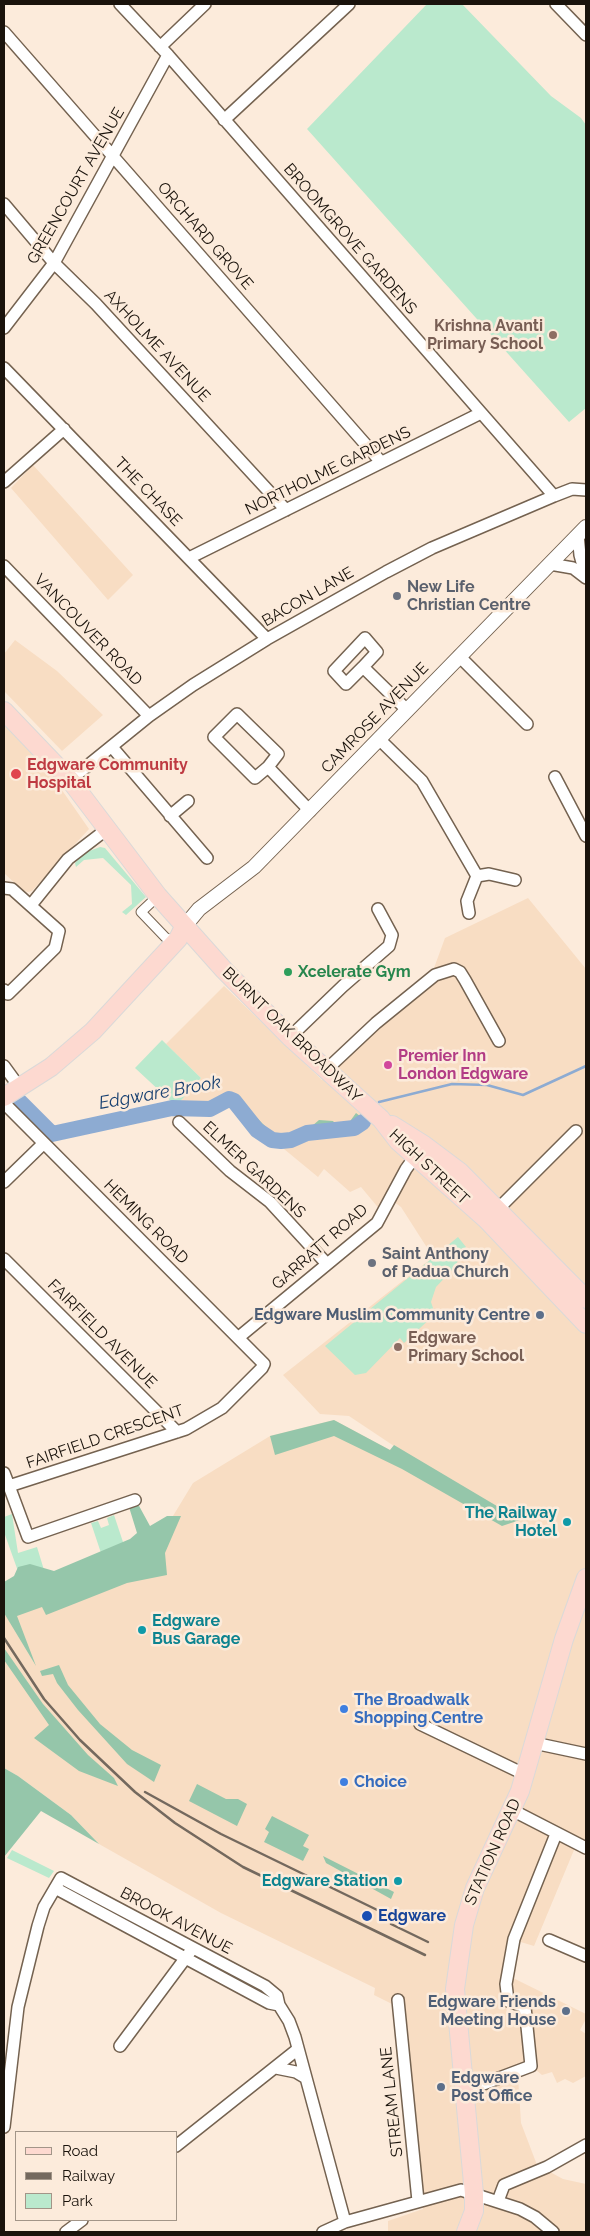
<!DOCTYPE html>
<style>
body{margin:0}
#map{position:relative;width:590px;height:2236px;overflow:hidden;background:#fcebdb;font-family:Raleway,sans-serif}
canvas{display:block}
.frame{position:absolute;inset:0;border:5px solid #1a130c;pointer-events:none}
.legend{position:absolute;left:15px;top:2131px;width:162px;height:90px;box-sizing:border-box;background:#fcebdb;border:1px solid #a29588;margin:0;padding:6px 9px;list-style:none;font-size:15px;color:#1a130c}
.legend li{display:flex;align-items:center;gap:10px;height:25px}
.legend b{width:25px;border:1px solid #a29588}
</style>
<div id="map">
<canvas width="590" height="2236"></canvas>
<div class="frame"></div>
<ul class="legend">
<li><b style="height:6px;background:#fdd9d0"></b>Road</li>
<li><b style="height:6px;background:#74695e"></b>Railway</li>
<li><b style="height:14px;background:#bae9cd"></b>Park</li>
</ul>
</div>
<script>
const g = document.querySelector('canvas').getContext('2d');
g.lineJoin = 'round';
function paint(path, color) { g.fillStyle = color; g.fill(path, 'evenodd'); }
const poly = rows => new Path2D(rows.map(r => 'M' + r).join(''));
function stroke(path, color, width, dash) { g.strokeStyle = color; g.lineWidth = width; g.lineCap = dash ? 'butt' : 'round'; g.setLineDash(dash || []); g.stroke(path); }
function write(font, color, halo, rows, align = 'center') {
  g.font = font + ' Raleway,sans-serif'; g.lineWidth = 5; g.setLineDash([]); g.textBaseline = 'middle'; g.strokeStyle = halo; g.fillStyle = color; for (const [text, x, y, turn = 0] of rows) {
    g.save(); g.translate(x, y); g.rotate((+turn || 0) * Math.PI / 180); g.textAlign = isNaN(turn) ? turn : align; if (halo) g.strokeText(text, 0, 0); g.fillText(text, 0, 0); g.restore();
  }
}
const built = poly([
 [33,465,133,575,108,600,11,488],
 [15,640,57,671,103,715,62,751,4,691,4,654],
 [4,725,41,760,89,829,32,891,28,892,23,891,4,873],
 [528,898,586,969,586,1759,584,1761,586,1762,586,1850,574,1850,534,1946,514,1940,504,1988,507,2013,521,2011,526,2063,518,2076,521,2123,537,2165,563,2179,586,2184,586,2232,388,2232,388,2221,423,2209,398,2007,374,1995,375,1988,221,1913,99,1844,71,1815,18,1776,4,1768,4,1601,145,1562,193,1483,270,1436,334,1420,390,1450,394,1446,349,1416,320,1414,283,1375,433,1257,401,1207,389,1198,381,1211,361,1187,350,1192,324,1169,318,1177,284,1149,234,1095,226,1095,207,1104,176,1106,201,1078,166,1044,224,986,322,1080,434,968,445,938],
 [511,1977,586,2014,586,2019,580,2030,586,2034,586,2076,573,2083,565,2079,557,2083,552,2072,542,2075,536,2070,529,2002,510,1992]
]);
const green = poly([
 [427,4,462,4,551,96,581,118,586,125,586,408,569,422,307,129],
 [100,847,105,848,146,897,126,915,122,912,132,904,131,885,103,858,84,860,76,867,75,863,84,853],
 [162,1040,201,1078,176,1106,135,1068],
 [458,1237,466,1247,454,1268,436,1287,431,1302,435,1314,404,1343,400,1338,366,1373,355,1375,325,1346],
 [12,1514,18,1553,37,1547,44,1570,19,1574,4,1532,4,1517],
 [114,1515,124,1545,101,1553,91,1523,98,1521,101,1528,109,1525,107,1518],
 [12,1850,54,1871,49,1878,7,1858]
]);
const forest = poly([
 [226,1095,234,1095,273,1134,290,1135,305,1132,319,1120,333,1121,337,1126,348,1124,356,1113,369,1123,360,1129,312,1137,296,1143,271,1143,229,1100,215,1111,165,1112,149,1115,114,1127,50,1137,47,1135,91,1124,93,1126,120,1120,160,1108,207,1104],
 [334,1420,390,1450,394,1445,512,1515,524,1507,523,1519,502,1526,402,1469,334,1436,275,1455,270,1436],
 [138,1504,150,1526,167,1516,181,1516,165,1553,167,1575,127,1583,46,1615,42,1607,17,1616,36,1666,4,1613,4,1582,14,1576,18,1567,30,1564,54,1571,130,1539,137,1533,129,1507],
 [4,1648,43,1704,88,1755,114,1778,118,1786,79,1771,34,1738,49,1725,4,1660],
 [59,1665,68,1685,100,1724,132,1750,161,1765,154,1782,127,1764,78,1710,57,1683,53,1674,42,1676,40,1671],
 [4,1768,18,1776,71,1815,99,1844,41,1811,4,1857],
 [197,1784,226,1799,238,1799,247,1804,237,1826,189,1801],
 [272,1816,309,1835,303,1846,309,1849,303,1861,264,1842,269,1832,265,1829],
 [323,1856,394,1892,391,1899,326,1863]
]);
const stream = poly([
 [379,1102,452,1084,487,1085,523,1095,586,1066]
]);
const river = poly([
 [19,1101,52,1134,172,1108,210,1109,229,1099,234,1101,257,1130,272,1140,281,1141,291,1140,307,1133,354,1128,363,1122]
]);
const pedestrian = poly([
 [158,896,141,912,165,937,174,943]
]);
const minor = poly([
 [120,4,168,55,554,496],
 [556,4,586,35],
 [4,32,381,462],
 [160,47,205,4],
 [224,120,349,4],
 [4,204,54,263,96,304,286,510],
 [4,328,54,263,168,55],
 [4,368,267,639],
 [4,482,64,429],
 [578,535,580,555,586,577],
 [189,558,481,413],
 [550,564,573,568,586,578],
 [4,566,149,716],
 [459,656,527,724],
 [363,667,346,684,334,671,365,638,377,652,363,667,407,710],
 [379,739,422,781,477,876],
 [112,747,207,858],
 [268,767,255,778,214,737,237,714,278,754,268,767,310,811],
 [555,777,586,836],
 [70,780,149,716,193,685,267,639,386,572,432,548,554,496,572,489,586,490],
 [170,816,188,801],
 [477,876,489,874,515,880],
 [4,888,12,889,59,931,55,948,8,994,4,990],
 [31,905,68,859,107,829],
 [469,913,467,901,477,876],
 [290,1037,343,986,389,946,392,935,378,909],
 [4,1066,20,1088],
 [326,1070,376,1023,435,975,454,969,460,972,465,980,499,1041],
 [4,1103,264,1364,262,1368,222,1408,186,1429,9,1486,4,1473],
 [179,1122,230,1171,270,1202,327,1264],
 [4,1182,44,1143],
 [494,1213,576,1131],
 [4,1259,177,1432],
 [239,1337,377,1223,406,1169,419,1151],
 [9,1486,28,1537,135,1500],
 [420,1724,526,1775],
 [534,1743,586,1754],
 [512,1810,586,1848],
 [55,1888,269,2003,279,2005],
 [549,1940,586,1956],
 [398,2000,418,2201],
 [120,2046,190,1952],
 [276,2068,296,2072,306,2078],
 [464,2088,478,2086,531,2066,525,2007,508,2001,506,1984,514,1939,556,1834],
 [4,2127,18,2007,38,1926,44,1907,61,1878,265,1986,277,1996,279,2005,289,2021,295,2037,345,2222],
 [176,2146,298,2049],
 [498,2201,504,2185,547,2167,586,2145],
 [66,2232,82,2220],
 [323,2232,345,2222,461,2190,520,2209,535,2217,553,2232]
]);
const tertiary = poly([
 [184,927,199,909,254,867,586,527]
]);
const primary = poly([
 [4,711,70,780,158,896,224,970,290,1037,381,1119,398,1141,487,1220,586,1324],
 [4,1097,51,1067,93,1031,178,939,184,927],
 [392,1125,424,1145,460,1172,586,1299],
 [466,2232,474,2211,474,2194,455,1989,464,1925,475,1888,520,1791,564,1639,586,1578]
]);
const rail = poly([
 [4,1638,44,1699,80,1740,135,1792,175,1823,243,1867,425,1955],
 [145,1792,221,1834,404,1923],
 [391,1924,428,1942]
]);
const markers = [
 [553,335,5,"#8d6e63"],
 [397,596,5,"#6b7280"],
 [16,774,6,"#e0444e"],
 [288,972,5,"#2e9e5b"],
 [388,1065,5,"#d1479c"],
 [372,1263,5,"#6b7280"],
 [540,1315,5,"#5c6f8a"],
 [398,1347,5,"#8d6e63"],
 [567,1522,5,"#0f9aa8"],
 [142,1630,5,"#0f9aa8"],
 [344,1709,5,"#3f7fe0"],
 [344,1782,5,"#3f7fe0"],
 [398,1881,5,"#0f9aa8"],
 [367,1916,6,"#1a4fb4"],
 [566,2011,5,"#5c6f8a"],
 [441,2087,5,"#5c6f8a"]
];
const streetNames = [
 ["GREENCOURT AVENUE",76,186,-60],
 ["ORCHARD GROVE",205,236,49],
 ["BROOMGROVE GARDENS",350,239,49],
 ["AXHOLME AVENUE",157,346,47],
 ["NORTHOLME GARDENS",328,471,-26],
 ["THE CHASE",148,492,46],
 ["BACON LANE",308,597,-30],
 ["VANCOUVER ROAD",88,630,46],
 ["CAMROSE AVENUE",375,718,-46],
 ["BURNT OAK BROADWAY",292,1035,44],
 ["HIGH STREET",429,1167,43],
 ["ELMER GARDENS",254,1170,43],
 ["HEMING ROAD",146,1222,45],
 ["GARRATT ROAD",320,1247,-41],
 ["FAIRFIELD AVENUE",102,1334,45],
 ["FAIRFIELD CRESCENT",105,1437,-19],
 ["STATION ROAD",493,1852,-66],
 ["BROOK AVENUE",176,1921,28],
 ["STREAM LANE",392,2102,-96]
];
const educationNames = [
 ["Krishna Avanti",543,326],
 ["Primary School",543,344],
 ["Edgware",408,1338,"left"],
 ["Primary School",408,1356,"left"]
];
const worshipNames = [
 ["New Life",407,587],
 ["Christian Centre",407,605],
 ["Saint Anthony",382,1254],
 ["of Padua Church",382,1272]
];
const healthNames = [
 ["Edgware Community",27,765],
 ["Hospital",27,783]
];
const leisureNames = [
 ["Xcelerate Gym",298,972]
];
const hotelNames = [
 ["Premier Inn",398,1056],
 ["London Edgware",398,1074]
];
const serviceNames = [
 ["Edgware Muslim Community Centre",530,1315],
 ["Edgware Friends",556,2002],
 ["Meeting House",556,2020],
 ["Edgware",451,2078,"left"],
 ["Post Office",451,2096,"left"]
];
const cultureNames = [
 ["The Railway",557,1513],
 ["Hotel",557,1531],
 ["Edgware",152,1621,"left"],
 ["Bus Garage",152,1639,"left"],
 ["Edgware Station",388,1881]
];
const shopNames = [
 ["The Broadwalk",354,1700],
 ["Shopping Centre",354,1718],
 ["Choice",354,1782]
];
const transitNames = [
 ["Edgware",378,1916]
];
const waterNames = [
 ["Edgware Brook",160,1093,-10]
];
paint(built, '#f8ddc3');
paint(green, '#bae9cd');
paint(forest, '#95c6aa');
stroke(stream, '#8dabd2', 2.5);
stroke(river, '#8dabd2', 16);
stroke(pedestrian, '#746250', 11);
stroke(minor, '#746250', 14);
stroke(tertiary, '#746250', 16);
stroke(primary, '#dad9d8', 20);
stroke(pedestrian, '#fff', 9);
stroke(minor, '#fff', 11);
stroke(tertiary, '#fff', 14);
stroke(primary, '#fdd9d0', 18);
stroke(rail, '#74695e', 2.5);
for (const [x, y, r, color] of markers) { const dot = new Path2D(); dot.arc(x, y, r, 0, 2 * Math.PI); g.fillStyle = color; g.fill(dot); stroke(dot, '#fcebdb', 2); }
write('16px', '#1a130c', '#fcebdb', streetNames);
write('bold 16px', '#785e54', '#fcebdb', educationNames, 'right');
write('bold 16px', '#5b616d', '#fcebdb', worshipNames, 'left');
write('bold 16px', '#be3a42', '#fcebdb', healthNames, 'left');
write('bold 16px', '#27864d', '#fcebdb', leisureNames, 'left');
write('bold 16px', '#b23c85', '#fcebdb', hotelNames, 'left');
write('bold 16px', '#4e5e75', '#fcebdb', serviceNames, 'right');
write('bold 16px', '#0d838f', '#fcebdb', cultureNames, 'right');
write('bold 16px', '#366cbe', '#fcebdb', shopNames, 'left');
write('bold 16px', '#164399', '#fcebdb', transitNames, 'left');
write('italic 18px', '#174071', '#fcebdb', waterNames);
</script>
